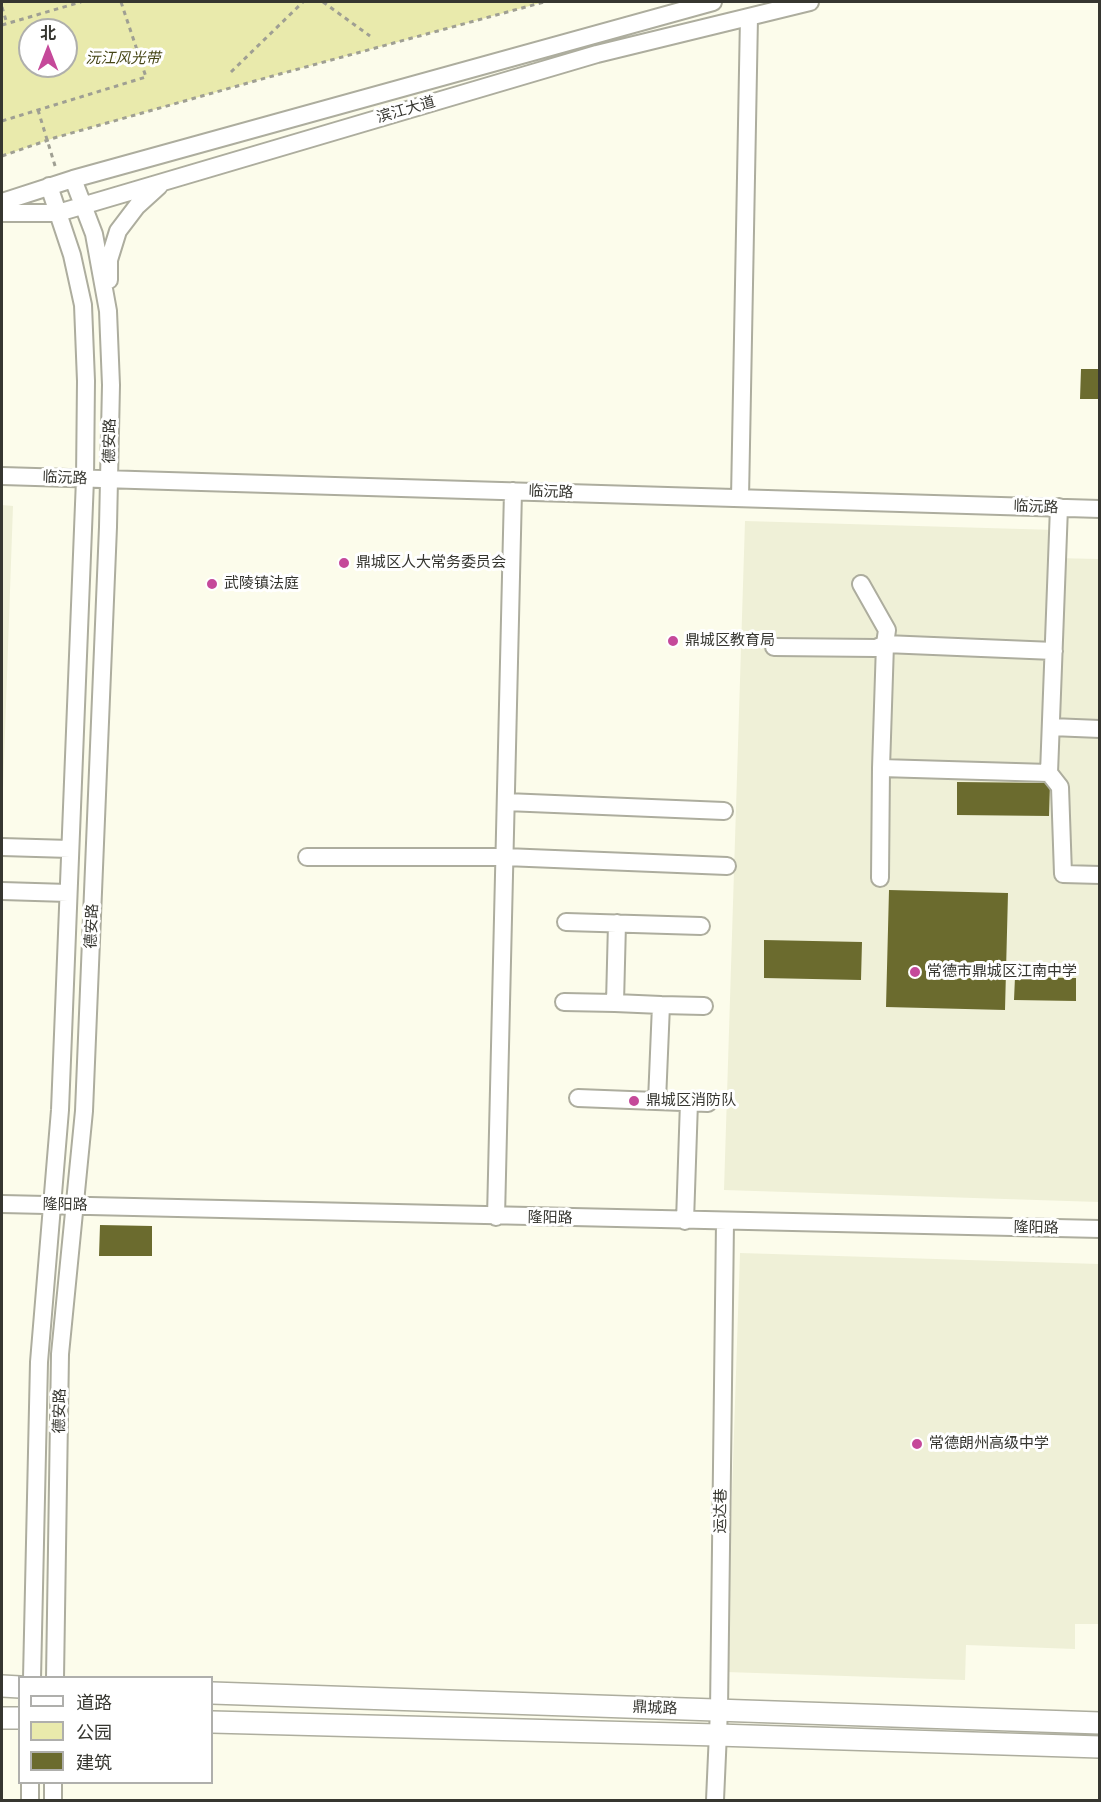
<!DOCTYPE html>
<meta charset="utf-8">
<style>
body{margin:0}
#map{position:relative;width:1101px;height:1802px;overflow:hidden;background:#fcfceb;font-family:Literata,"Noto Sans SC",serif}
canvas{display:block}
.frame{position:absolute;inset:0;border:3px solid #363630;pointer-events:none}
.legend{position:absolute;left:18px;top:1676px;width:195px;height:108px;box-sizing:border-box;background:#fff;border:2px solid #afafac;margin:0;padding:8px 10px;list-style:none;font-size:18px;color:#363630}
.legend li{display:flex;align-items:center;gap:12px;height:30px}
.legend b{width:30px;border:2px solid #afafac}
.north{position:absolute;left:18px;top:18px;width:60px;height:60px;box-sizing:border-box;background:#fff;border:2px solid #afafac;border-radius:50%;rotate:0deg;font-size:16px;font-weight:700;line-height:24px;text-align:center;color:#363630}
.north::after{content:'';display:block;margin:auto;width:21px;height:27px;background:#c5499a;clip-path:polygon(50% 0,100% 100%,50% 72%,0 100%)}
</style>
<div id="map">
<canvas width="1101" height="1802"></canvas>
<div class="frame"></div>
<ul class="legend">
<li><b style="height:8px;background:#fff"></b>道路</li>
<li><b style="height:16px;background:#e9eaac"></b>公园</li>
<li><b style="height:16px;background:#6b6b2e"></b>建筑</li>
</ul>
<div class="north">北</div>
</div>
<script>
const g = document.querySelector('canvas').getContext('2d');
g.lineJoin = 'round';
function paint(path, color) { g.fillStyle = color; g.fill(path, 'evenodd'); }
const poly = rows => new Path2D(rows.map(r => 'M' + r).join(''));
function stroke(path, color, width, dash) { g.strokeStyle = color; g.lineWidth = width; g.lineCap = dash ? 'butt' : 'round'; g.setLineDash(dash || []); g.stroke(path); }
function write(font, color, halo, rows, align = 'center') {
  g.font = font + ' Literata,"Noto Sans SC",serif'; g.lineWidth = 6; g.setLineDash([]); g.textBaseline = 'middle'; g.strokeStyle = halo; g.fillStyle = color; for (const [text, x, y, turn = 0] of rows) {
    g.save(); g.translate(x, y); g.rotate((+turn || 0) * Math.PI / 180); g.textAlign = isNaN(turn) ? turn : align; if (halo) g.strokeText(text, 0, 0); g.fillText(text, 0, 0); g.restore();
  }
}
const built = poly([
 [2,505,13,506,3,789,2,789],
 [745,521,1056,530,1055,558,1099,559,1099,1202,724,1190],
 [740,1253,1099,1264,1099,1624,1075,1624,1075,1649,966,1645,965,1680,726,1672]
]);
const green = poly([
 [2,2,544,2,269,77,54,138,2,156],
 [30,30,66,30,66,66,30,66]
]);
const building = poly([
 [1081,369,1100,369,1100,399,1080,399],
 [957,782,1050,783,1049,816,957,815],
 [889,890,1008,893,1005,1010,886,1007],
 [764,940,862,942,861,980,764,978],
 [1015,977,1076,978,1076,1001,1014,1000],
 [100,1225,152,1226,152,1256,99,1256]
]);
const path = poly([
 [323,2,370,36],
 [2,7,7,24],
 [2,25,81,2],
 [231,72,303,2],
 [38,110,56,169],
 [2,121,146,77,121,2],
 [2,156,54,138,269,77,544,2]
]);
const minor = poly([
 [2,202,73,179,713,2],
 [2,213,58,213,597,54,810,2],
 [109,280,109,260,118,231,137,206,159,186],
 [2,476,1100,509],
 [740,498,749,17],
 [1059,507,1049,773,1060,787,1063,874,1100,875],
 [774,647,876,648,885,644,887,630,861,584],
 [1051,727,1100,729],
 [1049,773,881,768,885,644,1054,651],
 [506,802,724,811],
 [2,847,70,849],
 [307,857,505,857,727,866],
 [880,878,881,768],
 [2,891,68,893],
 [566,922,701,926],
 [617,923,615,1003,661,1005,657,1101],
 [564,1002,615,1003],
 [661,1005,704,1006],
 [578,1098,708,1103],
 [2,1204,1100,1229],
 [496,1217,513,491],
 [685,1221,689,1102],
 [32,1678,39,1362,60,1110,85,479,86,381,83,305,72,255,49,186],
 [55,1678,60,1354,84,1111,108,527,111,385,108,311,94,234,73,179],
 [30,1800,30,1782],
 [53,1800,53,1782],
 [715,1800,719,1710,725,1222]
]);
const major = poly([
 [2,1686,20,1687],
 [212,1693,1100,1723],
 [2,1718,20,1718],
 [212,1722,717,1735,1100,1747]
]);
const markers = [
 [344,563,6,"#c5499a"],
 [212,584,6,"#c5499a"],
 [673,641,6,"#c5499a"],
 [915,972,6,"#c5499a"],
 [634,1101,6,"#c5499a"],
 [917,1444,6,"#c5499a"]
];
const parkNames = [
 ["沅江风光带",123,59]
];
const streetNames = [
 ["滨江大道",406,110,-16],
 ["德安路",110,441,-89],
 ["临沅路",65,478,2],
 ["临沅路",551,492,2],
 ["临沅路",1036,507,2],
 ["德安路",92,926,-88],
 ["隆阳路",65,1205,1],
 ["隆阳路",550,1218,1],
 ["隆阳路",1036,1228,1],
 ["德安路",60,1411,-89],
 ["运达巷",721,1511,-89],
 ["鼎城路",655,1708,2]
];
const poiNames = [
 ["鼎城区人大常务委员会",356,563],
 ["武陵镇法庭",224,584],
 ["鼎城区教育局",685,641],
 ["常德市鼎城区江南中学",927,972],
 ["鼎城区消防队",646,1101],
 ["常德朗州高级中学",929,1444]
];
paint(built, '#eff0d7');
paint(green, '#e9eaac');
paint(building, '#6b6b2e');
stroke(minor, '#adad9e', 20);
stroke(major, '#adad9e', 24);
stroke(path, '#9f9f93', 3, [4.5, 4.5]);
stroke(minor, '#fff', 16);
stroke(major, '#fff', 21);
for (const [x, y, r, color] of markers) { const dot = new Path2D(); dot.arc(x, y, r, 0, 2 * Math.PI); g.fillStyle = color; g.fill(dot); stroke(dot, '#fff', 2); }
write('italic 15px', '#464616', '#fff', parkNames);
write('15px', '#363630', '#fff', streetNames);
write('15px', '#363630', '#fff', poiNames, 'left');
</script>
